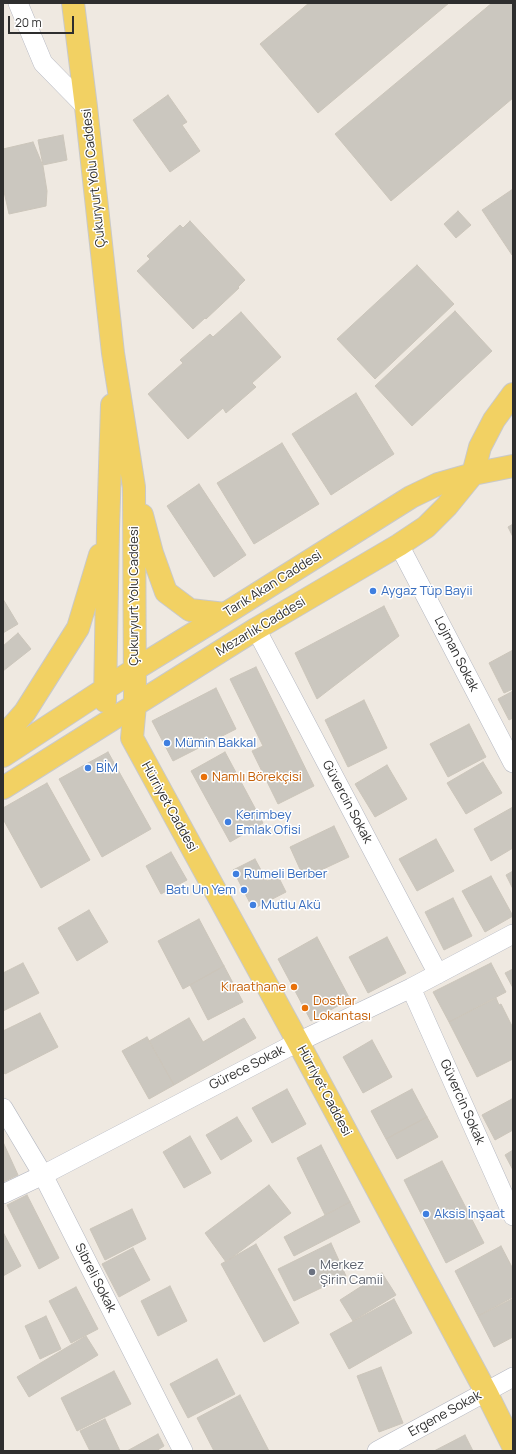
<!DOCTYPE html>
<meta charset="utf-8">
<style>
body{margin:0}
#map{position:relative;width:516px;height:1454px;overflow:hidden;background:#efe9e1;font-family:Manrope,sans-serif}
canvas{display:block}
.frame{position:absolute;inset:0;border:4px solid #2e2e2e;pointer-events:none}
.scale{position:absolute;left:8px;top:16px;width:66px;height:18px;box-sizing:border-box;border:2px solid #2e2e2e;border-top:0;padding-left:5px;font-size:12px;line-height:14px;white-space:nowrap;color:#2e2e2e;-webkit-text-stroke:3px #fff;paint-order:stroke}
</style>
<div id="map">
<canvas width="516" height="1454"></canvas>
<div class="frame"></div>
<div class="scale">20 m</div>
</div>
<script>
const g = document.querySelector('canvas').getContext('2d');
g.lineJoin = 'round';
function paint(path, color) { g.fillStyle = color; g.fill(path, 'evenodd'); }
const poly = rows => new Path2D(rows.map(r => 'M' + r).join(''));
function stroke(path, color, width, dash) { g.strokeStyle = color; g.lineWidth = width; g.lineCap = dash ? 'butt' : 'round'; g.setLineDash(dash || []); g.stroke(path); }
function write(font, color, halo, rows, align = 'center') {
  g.font = font + ' Manrope,sans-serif'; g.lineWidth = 3; g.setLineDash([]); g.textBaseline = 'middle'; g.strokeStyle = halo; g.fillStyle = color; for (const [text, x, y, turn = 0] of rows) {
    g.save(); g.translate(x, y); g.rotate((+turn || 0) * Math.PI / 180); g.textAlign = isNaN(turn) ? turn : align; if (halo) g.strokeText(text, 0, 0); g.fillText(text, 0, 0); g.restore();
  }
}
const building = poly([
 [309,3,449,3,318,113,260,44,309,3],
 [492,3,513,3,513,98,391,201,335,134,492,3],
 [168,95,187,122,182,125,200,151,170,172,133,120,168,95],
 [63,135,67,160,43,165,38,140,63,135],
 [33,142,43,166,47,191,46,206,9,214,3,187,3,149,33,142],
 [513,189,513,255,512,255,482,210,513,189],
 [458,211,471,225,456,238,444,224,458,211],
 [190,221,245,280,238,287,239,288,206,319,205,318,193,329,137,271,150,259,147,256,180,225,183,228,190,221],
 [417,265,454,304,375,379,337,339,417,265],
 [455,311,492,351,412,426,375,386,455,311],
 [241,312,281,357,252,383,256,387,226,413,223,408,188,439,148,394,183,363,180,360,210,334,213,337,241,312],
 [356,393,394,454,331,495,292,434,356,393],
 [282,443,319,504,254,544,217,483,282,443],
 [199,484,246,555,214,577,167,506,199,484],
 [513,524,513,537,508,527,513,524],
 [3,599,18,624,3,633,3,599],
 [384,606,399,636,360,666,317,699,295,653,384,606],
 [18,633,31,649,3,671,3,646,18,633],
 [513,650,513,689,504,693,489,663,513,650],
 [256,667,314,786,278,804,252,751,263,746,230,679,256,667],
 [216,688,236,729,173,761,152,721,216,688],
 [513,691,513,718,509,720,498,699,513,691],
 [364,700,387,748,348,767,325,720,364,700],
 [469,724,486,757,448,777,430,744,469,724],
 [108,752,151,829,102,857,59,779,108,752],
 [225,752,263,823,230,842,191,771,225,752],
 [483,762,502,793,466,814,447,783,483,762],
 [387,765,407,799,375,817,355,784,387,765],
 [47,783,90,860,41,888,3,819,3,808,47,783],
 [513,807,513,848,491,861,474,829,513,807],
 [334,826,349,857,304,878,290,847,334,826],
 [436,839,454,871,417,891,399,859,436,839],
 [171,852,187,880,161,894,146,866,171,852],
 [255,859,267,881,278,876,286,892,253,909,233,870,255,859],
 [513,871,513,889,506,875,513,871],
 [491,876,513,916,485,932,462,891,491,876],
 [453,898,472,936,444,950,425,912,453,898],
 [89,910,108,942,77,961,58,928,89,910],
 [199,919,224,966,183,989,158,941,199,919],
 [317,937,350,999,311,1021,278,959,317,937],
 [387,937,406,973,368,993,349,957,387,937],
 [23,963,39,993,3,1011,3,973,23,963],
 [491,963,506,992,449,1022,433,992,491,963],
 [224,966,243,1002,208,1020,190,985,224,966],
 [513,969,513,988,505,973,513,969],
 [496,998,499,1005,501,1004,513,1028,513,1059,477,1077,449,1022,496,998],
 [40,1013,58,1047,5,1074,3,1071,3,1031,40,1013],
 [189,1018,203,1042,244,1018,256,1038,174,1085,149,1041,189,1018],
 [147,1037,174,1085,149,1099,122,1051,147,1037],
 [372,1040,392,1077,363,1093,343,1057,372,1040],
 [287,1089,306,1124,272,1143,252,1108,287,1089],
 [412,1089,427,1117,386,1139,371,1111,412,1089],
 [512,1099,513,1130,495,1140,482,1115,512,1099],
 [237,1117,252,1141,221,1160,206,1135,237,1117],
 [427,1117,438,1137,397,1159,386,1139,427,1117],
 [190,1136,211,1173,184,1188,163,1152,190,1136],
 [3,1142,18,1175,3,1182,3,1142],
 [321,1145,350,1202,325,1215,297,1158,321,1145],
 [513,1150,513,1170,505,1155,513,1150],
 [442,1161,484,1243,446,1263,404,1180,442,1161],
 [269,1185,291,1213,226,1262,205,1233,269,1185],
 [27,1195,59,1258,39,1269,7,1205,27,1195],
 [350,1202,360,1222,294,1256,284,1237,350,1202],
 [132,1209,146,1239,105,1260,90,1229,132,1209],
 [3,1232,21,1266,3,1276,3,1232],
 [331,1243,346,1276,294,1301,278,1269,331,1243],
 [256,1244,299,1323,264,1342,221,1264,256,1244],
 [501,1246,513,1269,513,1297,478,1316,455,1271,501,1246],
 [133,1248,150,1280,119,1297,102,1264,133,1248],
 [382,1273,396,1295,353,1321,340,1300,382,1273],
 [170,1286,187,1321,158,1336,141,1301,170,1286],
 [76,1287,98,1329,71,1343,49,1301,76,1287],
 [394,1299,412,1333,349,1369,330,1334,394,1299],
 [512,1299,513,1337,494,1347,478,1316,512,1299],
 [46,1316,61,1349,40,1359,25,1326,46,1316],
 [86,1336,98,1355,29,1397,17,1377,86,1336],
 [217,1359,235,1394,188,1418,170,1384,217,1359],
 [381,1367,403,1423,379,1432,357,1376,381,1367],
 [114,1371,131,1404,77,1431,61,1398,114,1371],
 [240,1395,269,1451,214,1451,197,1418,240,1395],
 [105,1419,120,1451,90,1451,80,1431,105,1419],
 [158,1434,164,1446,156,1451,127,1451,158,1434],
 [465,1435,473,1451,434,1451,465,1435]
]);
const street = poly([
 [18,3,43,63,86,107],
 [399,545,513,763],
 [256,629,438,974],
 [411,988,513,1216],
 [3,1108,43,1175,183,1451],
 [3,1194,43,1175,298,1042,411,988,513,934],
 [377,1451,513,1377]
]);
const primary = poly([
 [73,3,86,107,113,353,134,487,135,705,132,738],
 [142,515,152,553,166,592,190,610,225,614],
 [105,701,108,529,112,405],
 [3,737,25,712,78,628,100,555],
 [132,738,298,1042,486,1392,513,1446],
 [3,756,134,670,225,614,411,497,438,484,473,474,513,466],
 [3,788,256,629,399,545,426,527,447,506,473,474,480,447,494,420,513,394]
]);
const markers = [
 [373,591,4,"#3f7fe0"],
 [167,743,4,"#3f7fe0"],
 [88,768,4,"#3f7fe0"],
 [204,777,4,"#e8710a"],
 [228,822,4,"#3f7fe0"],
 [236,874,4,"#3f7fe0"],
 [244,890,4,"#3f7fe0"],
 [253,905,4,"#3f7fe0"],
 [294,987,4,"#e8710a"],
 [305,1008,4,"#e8710a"],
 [426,1214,4,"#3f7fe0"],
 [312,1272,4,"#6b7280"]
];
const streetNames = [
 ["Çukuryurt Yolu Caddesi",94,178,-96],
 ["Tarık Akan Caddesi",273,584,-32],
 ["Çukuryurt Yolu Caddesi",134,596,-90],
 ["Mezarlık Caddesi",261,627,-31],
 ["Lojman Sokak",456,654,63],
 ["Güvercin Sokak",347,802,62],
 ["Hürriyet Caddesi",169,807,61],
 ["Gürece Sokak",247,1068,-27],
 ["Hürriyet Caddesi",324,1091,62],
 ["Güvercin Sokak",462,1102,66],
 ["Sibreli Sokak",95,1278,63],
 ["Ergene Sokak",445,1414,-29]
];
const shopNames = [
 ["Aygaz Tüp Bayii",381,591],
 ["Mümin Bakkal",175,743],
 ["BİM",96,768],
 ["Kerimbey",236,815],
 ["Emlak Ofisi",236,830],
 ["Rumeli Berber",244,874],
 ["Batı Un Yem",236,890,"right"],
 ["Mutlu Akü",261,905],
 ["Aksis İnşaat",434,1214]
];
const foodNames = [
 ["Namlı Börekçisi",212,777],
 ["Kıraathane",286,987,"right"],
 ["Dostlar",313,1001],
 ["Lokantası",313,1016]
];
const worshipNames = [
 ["Merkez",320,1265],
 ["Şirin Camii",320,1280]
];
paint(building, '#cbc7bf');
stroke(building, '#cbc5ba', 1);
stroke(street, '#b4b7c1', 20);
stroke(primary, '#c9c9c9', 24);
stroke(street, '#fff', 19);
stroke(primary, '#f2d163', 22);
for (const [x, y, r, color] of markers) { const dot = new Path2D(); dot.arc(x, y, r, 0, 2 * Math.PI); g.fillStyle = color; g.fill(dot); stroke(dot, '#fff', 1.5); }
write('13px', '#2e2e2e', '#fff', streetNames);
write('13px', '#366cbe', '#fff', shopNames, 'left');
write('13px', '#c56008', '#fff', foodNames, 'left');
write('13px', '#5b616d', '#fff', worshipNames, 'left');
</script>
